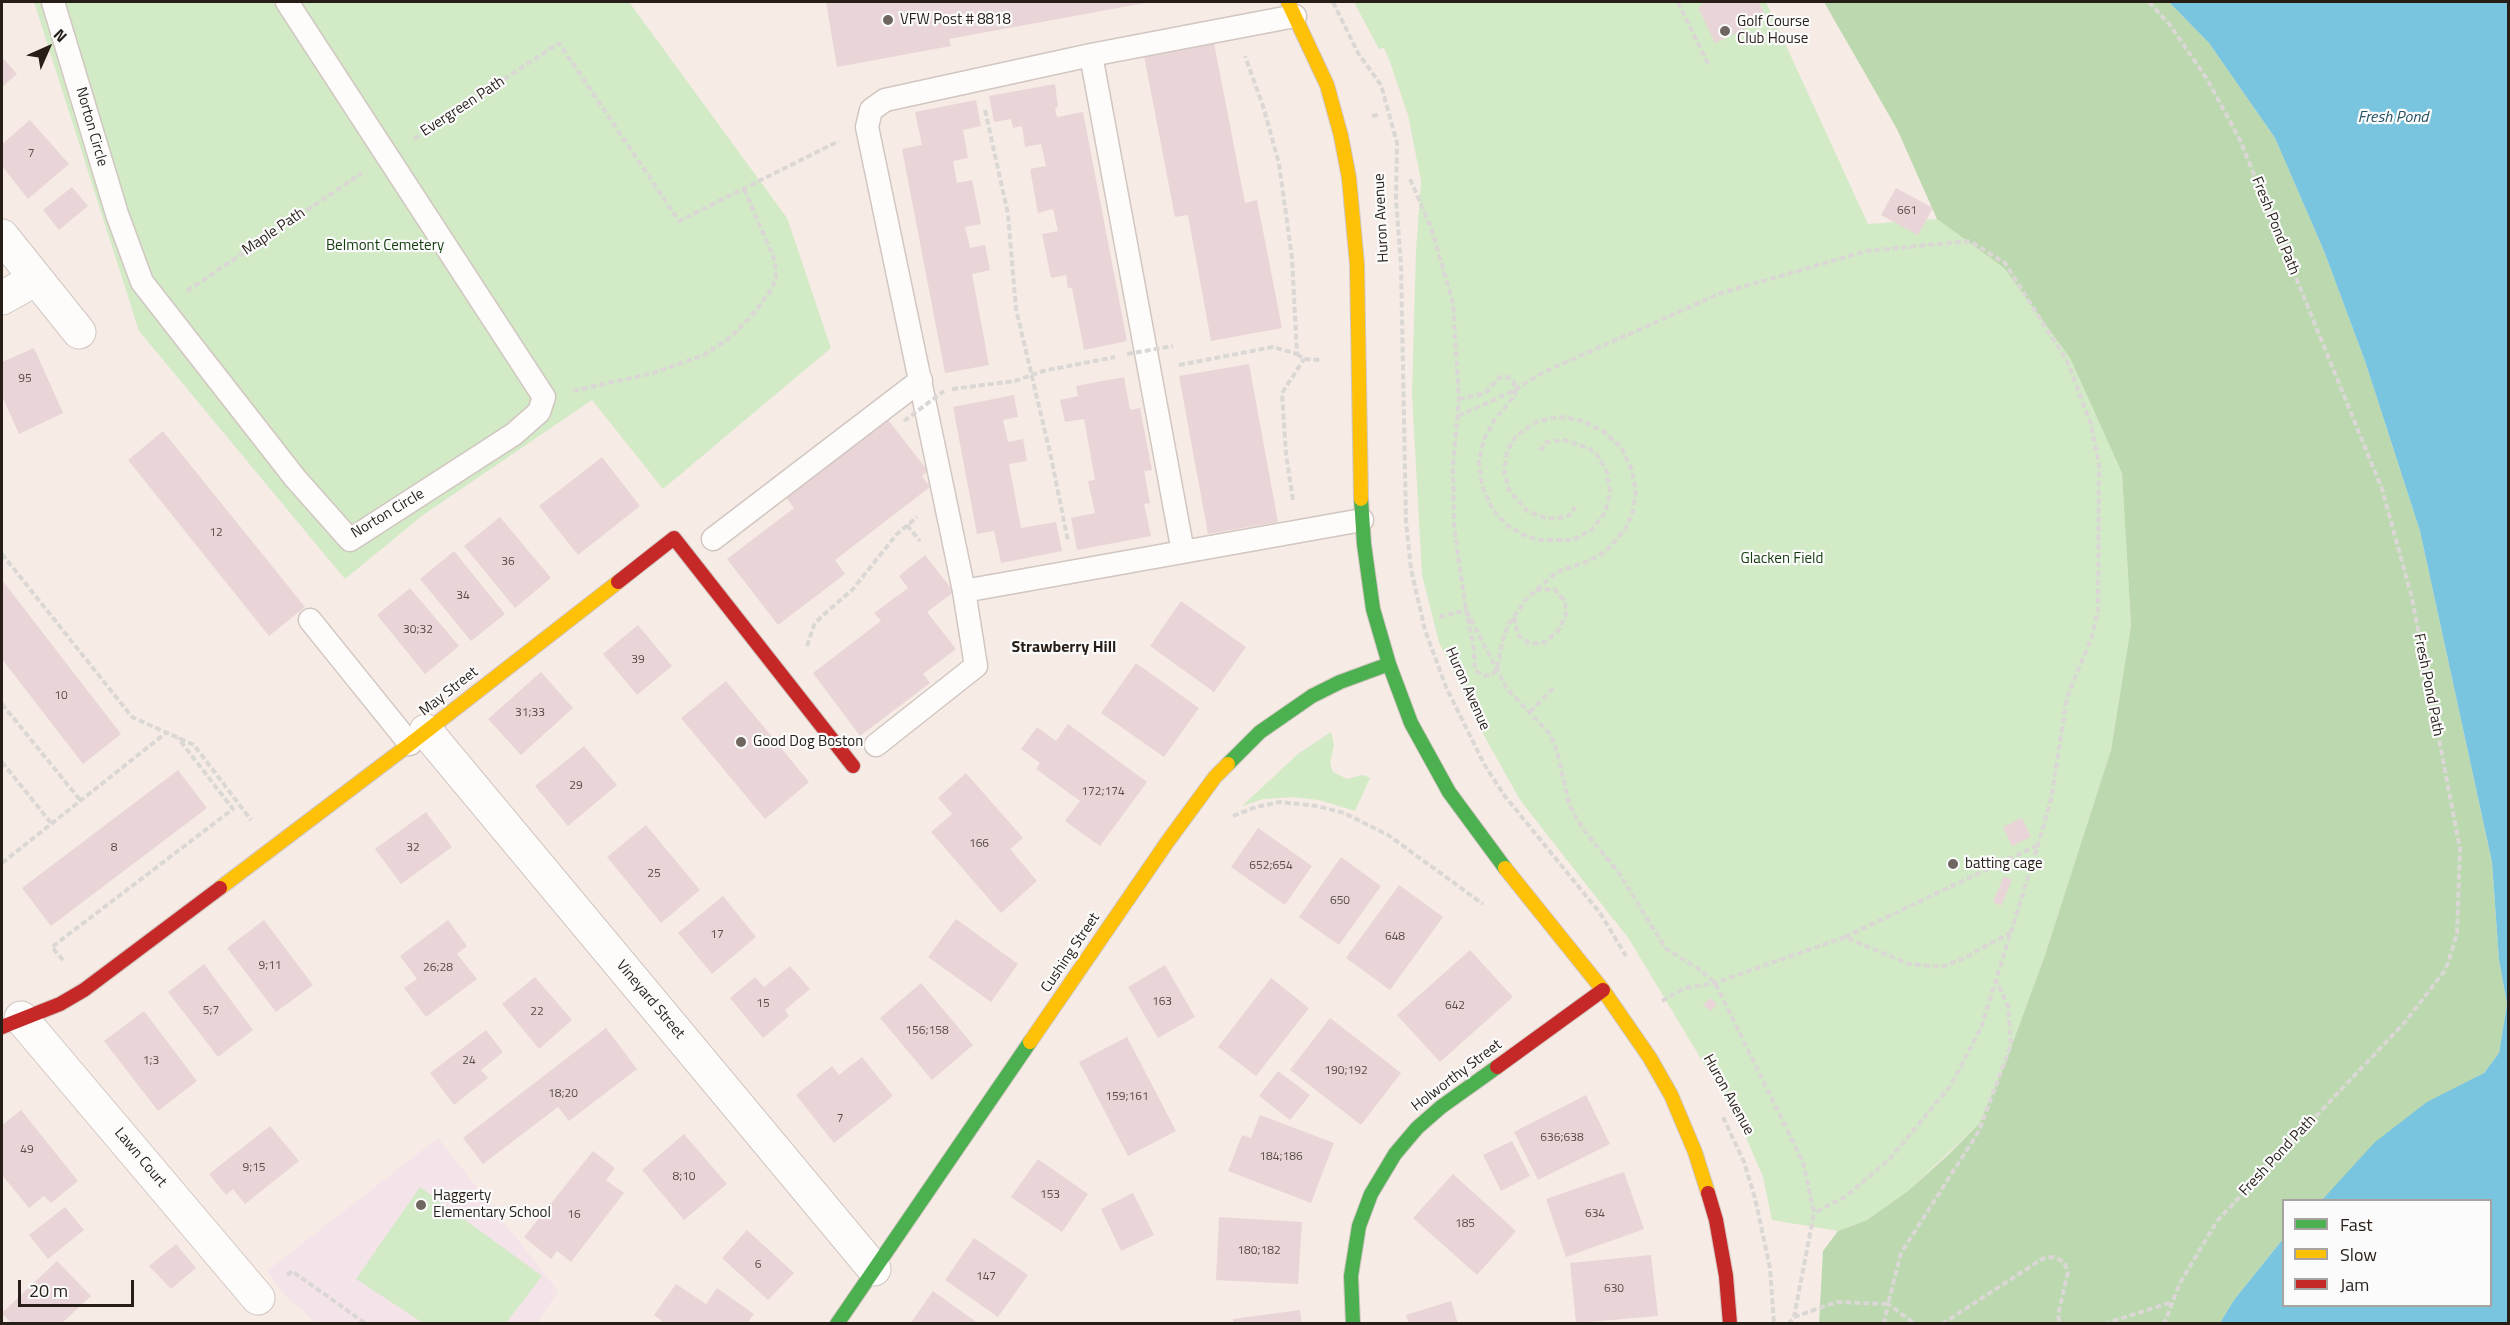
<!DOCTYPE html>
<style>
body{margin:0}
#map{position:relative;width:2510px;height:1325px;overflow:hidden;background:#f6ebe5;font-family:"Titillium Web",sans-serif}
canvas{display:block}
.frame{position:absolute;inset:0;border:3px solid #281e18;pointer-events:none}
.legend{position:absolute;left:2282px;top:1199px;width:210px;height:108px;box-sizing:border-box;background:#fbfbfb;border:2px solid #a7a3a0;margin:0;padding:8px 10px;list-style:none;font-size:18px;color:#281e18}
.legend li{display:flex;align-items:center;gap:12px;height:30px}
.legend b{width:30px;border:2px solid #a7a3a0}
.north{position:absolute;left:18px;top:18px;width:60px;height:60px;-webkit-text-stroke:4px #fbfbfb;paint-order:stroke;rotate:45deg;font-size:16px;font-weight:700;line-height:24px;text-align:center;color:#281e18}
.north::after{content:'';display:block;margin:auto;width:21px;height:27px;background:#281e18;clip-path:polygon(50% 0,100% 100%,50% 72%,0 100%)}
.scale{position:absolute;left:18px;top:1280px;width:116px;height:27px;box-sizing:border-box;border:3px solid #281e18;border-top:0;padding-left:8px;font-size:18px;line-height:21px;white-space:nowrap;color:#281e18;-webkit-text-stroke:4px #fbfbfb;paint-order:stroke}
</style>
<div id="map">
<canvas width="2510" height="1325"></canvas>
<div class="frame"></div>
<ul class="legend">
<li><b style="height:8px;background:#4caf50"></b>Fast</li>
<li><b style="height:8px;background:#ffc107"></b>Slow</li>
<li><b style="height:8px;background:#c62828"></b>Jam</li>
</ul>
<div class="north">N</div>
<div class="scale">20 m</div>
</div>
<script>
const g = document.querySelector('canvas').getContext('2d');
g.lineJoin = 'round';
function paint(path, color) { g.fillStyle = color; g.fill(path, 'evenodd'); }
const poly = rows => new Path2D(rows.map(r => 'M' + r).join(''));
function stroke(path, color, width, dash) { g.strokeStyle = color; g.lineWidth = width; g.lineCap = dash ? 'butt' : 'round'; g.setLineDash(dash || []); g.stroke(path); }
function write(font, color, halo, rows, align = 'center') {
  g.font = font + ' "Titillium Web",sans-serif'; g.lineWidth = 4.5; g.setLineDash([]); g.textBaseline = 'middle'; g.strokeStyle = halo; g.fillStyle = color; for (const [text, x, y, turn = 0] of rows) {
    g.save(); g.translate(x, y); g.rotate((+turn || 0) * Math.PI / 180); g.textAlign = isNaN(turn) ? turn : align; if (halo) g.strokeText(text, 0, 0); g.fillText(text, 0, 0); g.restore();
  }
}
const education = poly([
 [438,1138,558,1291,537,1323,316,1323,285,1295,267,1271]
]);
const green = poly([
 [34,2,629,2,787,218,831,348,663,489,592,400,423,515,345,579,139,331],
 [1354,2,1766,2,1868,224,1937,219,2004,268,2070,358,2122,473,2131,626,2111,750,2045,955,2005,1064,1979,1124,1908,1191,1867,1220,1838,1231,1772,1220,1763,1177,1740,1124,1629,939,1520,800,1482,732,1439,642,1422,575,1412,394,1416,251,1421,181,1408,115,1390,62,1384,48,1379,49],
 [1331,732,1334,745,1330,763,1333,772,1347,779,1363,775,1370,778,1355,811,1319,800,1293,797,1263,799,1242,806,1298,754],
 [420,1187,542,1276,506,1323,423,1323,356,1279]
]);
const forest = poly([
 [1824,2,2169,2,2209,43,2275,138,2324,251,2365,361,2420,531,2492,862,2499,960,2507,1004,2499,1053,2484,1073,2459,1087,2340,1182,2322,1200,2284,1200,2283,1239,2234,1300,2220,1323,1819,1324,1823,1251,1838,1231,1867,1220,1908,1191,1947,1156,1979,1124,2005,1064,2045,955,2111,750,2131,626,2122,473,2070,358,2004,268,1937,219,1897,129]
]);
const water = poly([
 [2169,2,2508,2,2508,1323,2220,1323,2234,1300,2283,1239,2284,1306,2490,1306,2490,1200,2322,1200,2375,1142,2427,1102,2484,1073,2499,1053,2507,1004,2499,960,2492,862,2420,531,2365,361,2324,251,2275,138,2209,43]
]);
const building = poly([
 [826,2,1145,2,1145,3,949,39,951,46,837,67],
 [1701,2,1759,2,1767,18,1715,43,1698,7,1703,5],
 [1214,43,1245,203,1257,200,1282,328,1211,341,1188,215,1175,217,1144,56],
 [2,57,17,74,2,87],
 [1055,84,1058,107,1055,108,1057,117,1083,112,1127,341,1084,350,1072,288,1068,288,1066,275,1051,278,1042,234,1058,231,1053,209,1038,213,1030,169,1046,166,1041,144,1025,147,1022,126,1013,128,1011,119,994,122,989,96],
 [976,100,981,126,963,130,968,158,953,161,957,183,972,180,981,224,965,227,970,248,985,245,990,270,972,274,989,365,945,373,902,149,922,145,915,112],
 [30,120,69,164,28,199,2,166,2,144],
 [72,187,88,206,59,230,43,210],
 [1896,188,1933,208,1918,235,1881,215],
 [34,348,63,413,19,434,2,396,2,362],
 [1249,364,1278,522,1208,534,1179,376],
 [1124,377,1130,410,1140,408,1152,470,1144,471,1150,503,1144,504,1151,536,1077,550,1071,518,1095,513,1088,481,1095,480,1084,419,1065,422,1060,400,1078,396,1076,386],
 [1014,395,1018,417,1003,420,1008,442,1023,439,1027,461,1009,464,1021,528,1056,522,1062,551,1001,563,994,531,977,534,953,407],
 [885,416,928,471,922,476,930,487,835,560,845,574,778,625,727,559,794,508,784,495],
 [163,431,305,607,269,636,128,460],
 [602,457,640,506,578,555,539,506],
 [500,517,551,578,515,608,464,546],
 [454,551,505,614,471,641,420,579],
 [925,555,954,592,927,612,956,649,923,674,930,683,860,736,813,673,881,621,874,613,908,588,899,576],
 [2,580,121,734,83,764,2,659],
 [410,588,459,646,425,674,377,615],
 [1181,601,1246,647,1214,692,1150,646],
 [638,625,672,666,637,695,603,654],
 [1136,663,1199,708,1164,757,1101,713],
 [541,672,573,708,521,755,488,719],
 [726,681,809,782,765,819,681,718],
 [1068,724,1147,782,1100,846,1065,821,1080,801,1036,769,1040,763,1021,749,1037,727,1056,741],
 [584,746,617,785,568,826,535,786],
 [178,770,207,808,51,926,22,888],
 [966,773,1023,838,1010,849,1037,881,1001,913,931,832,952,814,938,798],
 [426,812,452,847,401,884,375,849],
 [2022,818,2031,837,2012,846,2003,827],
 [646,825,700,890,661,923,607,857],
 [1258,828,1312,866,1285,905,1231,867],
 [1341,857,1381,886,1339,945,1299,917],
 [2004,876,2012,880,2001,906,1993,902],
 [1399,885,1443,917,1390,990,1346,958],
 [723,896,756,937,712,974,678,933],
 [956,919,1018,964,991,1002,928,957],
 [264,920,313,985,276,1012,227,948],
 [448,920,467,946,457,954,477,979,426,1017,404,988,417,979,400,956],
 [1470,950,1513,997,1440,1062,1397,1015],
 [204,964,253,1030,218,1057,168,992],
 [1165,965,1195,1017,1158,1038,1128,987],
 [790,966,810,989,785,1010,789,1016,763,1038,730,998,755,977,764,987],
 [535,977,572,1020,539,1049,502,1004],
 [1271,978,1309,1008,1256,1076,1218,1047],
 [921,983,973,1045,932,1080,880,1018],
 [1710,998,1717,1004,1711,1011,1703,1005],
 [144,1011,197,1081,158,1111,104,1041],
 [1330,1018,1401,1073,1361,1125,1290,1070],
 [606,1028,637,1069,569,1121,558,1107,483,1164,463,1138],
 [486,1030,503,1052,481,1070,488,1078,454,1105,430,1073],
 [1127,1037,1176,1131,1128,1156,1079,1062],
 [862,1057,893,1096,834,1143,796,1095,832,1066,839,1075],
 [1278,1071,1310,1095,1290,1120,1259,1096],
 [1586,1095,1610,1144,1538,1180,1514,1132],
 [21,1110,78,1181,51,1203,44,1196,29,1208,2,1175,2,1125],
 [1260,1115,1334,1143,1311,1203,1228,1171,1242,1135,1251,1138],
 [270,1126,299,1161,245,1204,233,1189,226,1195,209,1174],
 [684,1134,727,1184,684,1220,642,1170],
 [1512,1141,1530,1176,1501,1191,1483,1155],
 [593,1151,615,1168,606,1180,624,1193,571,1262,557,1251,551,1259,524,1237],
 [1038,1159,1088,1194,1062,1232,1011,1197],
 [1624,1172,1644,1229,1566,1257,1546,1199],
 [1453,1174,1516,1231,1477,1275,1413,1218],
 [1133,1193,1154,1235,1121,1251,1101,1209],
 [65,1207,84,1230,48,1259,29,1235],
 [1219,1217,1302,1222,1298,1284,1216,1280],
 [747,1230,794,1273,768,1300,722,1258],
 [974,1238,1028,1275,998,1317,945,1280],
 [176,1244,196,1268,171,1289,149,1266],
 [1651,1255,1658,1316,1576,1323,1570,1263],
 [57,1261,91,1296,61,1324,12,1324,2,1313],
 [676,1284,706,1304,717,1288,754,1314,747,1324,666,1324,654,1315],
 [933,1291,979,1324,910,1324],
 [1451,1301,1458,1324,1409,1324,1406,1315],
 [1300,1310,1302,1324,1234,1324,1233,1319]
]);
const path = poly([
 [1333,2,1358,53,1381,85,1397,143,1396,199,1401,265,1406,522,1411,569,1425,630,1446,687,1484,764,1504,795,1600,913,1626,956],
 [1678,2,1708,64],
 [2149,2,2170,25,2207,79,2240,140,2382,489,2412,598,2460,849,2457,934,2446,969,2405,1022,2217,1221,2180,1283,2164,1324],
 [985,110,1008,214,1016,309,1051,457,1068,541],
 [1372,116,1381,114],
 [414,139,559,43,679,221,839,141],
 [1410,179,1431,227,1453,303,1459,399,1453,465,1454,527,1466,610,1507,689,1550,734,1557,751,1569,804,1582,828,1619,873,1666,949,1699,969,1715,983,1803,1162,1814,1213,1794,1317],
 [187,291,362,173],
 [1297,354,1304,359,1321,360],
 [1179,365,1273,347,1297,354,1292,258,1279,164,1264,109,1245,56],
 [952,389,1015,381,1043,371,1115,357],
 [573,391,653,373,704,355,731,337,754,313,770,291,776,279,775,261,744,189],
 [1459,399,1485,393,1500,377,1508,377,1514,382,1515,395,1495,419,1484,439,1479,462,1482,486,1493,510,1509,527,1528,537,1540,540,1573,540,1591,530,1605,513,1610,492,1607,472,1597,455,1590,449,1574,443,1564,440,1546,442,1540,452],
 [1458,416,1509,393,1542,373,1721,293,1867,251,1970,241,2005,263,2067,361,2091,424,2099,466,2098,611,2091,639,2067,697,2051,799,2038,845,1981,1028,1951,1085,1889,1160,1846,1196,1814,1213],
 [1293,500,1286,454,1282,393,1304,359],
 [907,525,920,541],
 [2,554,132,717,194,745,251,820],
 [1439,617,1466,610,1474,649,1475,670,1483,676,1491,675,1497,670,1502,643,1508,625,1528,597,1557,572,1589,561,1605,552,1625,530,1633,511,1636,490,1631,468,1621,447,1603,431,1583,421,1561,417,1538,421,1516,436,1507,451,1504,471,1509,490,1527,511,1545,518,1555,519,1569,516,1575,507],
 [1514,617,1518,635,1530,644,1545,642,1558,631,1566,614,1565,601,1554,589,1536,590],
 [807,646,814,625,821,617,853,589,897,534,917,517],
 [2,704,80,800],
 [1530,712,1554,687],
 [2,762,51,823],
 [1233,816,1256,807,1280,802,1317,806,1344,813,1388,835,1483,904],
 [2,863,167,732],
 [1845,937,2038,845],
 [63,960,52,947,233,809,178,738],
 [1662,1001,1685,988,1715,983,1845,937,1909,964,1941,967,1962,959,2010,933],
 [1723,1117,1744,1162,1755,1198,1770,1268,1774,1324],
 [287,1275,292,1271,366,1324],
 [1788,1324,1794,1317,1837,1302,1888,1304,1901,1253,1979,1131,2011,1045,2008,1006,1997,982],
 [1884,1324,1888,1304,1915,1324],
 [1942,1324,2042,1259,2054,1257,2064,1262,2068,1272,2058,1315,2060,1324],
 [2104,1324,2172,1302]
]);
const lane = poly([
 [53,2,117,214,142,282,295,478,350,540,514,434,539,412,544,397,287,2],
 [1295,16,1091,55,885,100,871,110,867,127,964,591,1362,520],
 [1091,55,1183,552],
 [713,539,921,380],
 [310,620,410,744],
 [876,745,976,666,964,591]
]);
const street = poly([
 [2,236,79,332],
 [2,298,36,279],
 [426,731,874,1269],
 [21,1018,258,1298]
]);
const fast = poly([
 [1361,499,1364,544,1373,609,1389,664,1411,723,1449,792,1505,868],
 [1228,764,1260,732,1312,696,1340,682,1389,664],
 [837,1324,1030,1042],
 [1353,1324,1351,1276,1359,1226,1371,1194,1395,1154,1417,1128,1441,1107,1497,1067]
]);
const slow = poly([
 [1288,2,1327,85,1341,136,1349,178,1357,264,1361,499],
 [1505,868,1603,990,1650,1058,1671,1095,1695,1152,1708,1193],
 [220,888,410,744,618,582],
 [1030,1042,1168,841,1215,777,1228,764]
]);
const jam = poly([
 [618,582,674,538,853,766],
 [2,1027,60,1004,84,990,220,888],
 [1497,1067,1603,990],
 [1708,1193,1716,1220,1726,1276,1730,1324]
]);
const pathBridge = poly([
 [1127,354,1173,346],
 [904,421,944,391]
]);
const markers = [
 [888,20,6,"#706660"],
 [1725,31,6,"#706660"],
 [741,742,6,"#706660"],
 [1953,864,6,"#706660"],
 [421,1205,6,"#706660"]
];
const numberNames = [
 ["7",31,154],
 ["661",1907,211],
 ["95",25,379],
 ["12",216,533],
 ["36",508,562],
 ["34",463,596],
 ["30;32",418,630],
 ["39",638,660],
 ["10",61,696],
 ["31;33",530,713],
 ["29",576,786],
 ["172;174",1103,792],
 ["166",979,844],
 ["8",114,848],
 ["32",413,848],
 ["652;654",1271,866],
 ["25",654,874],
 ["650",1340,901],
 ["17",717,935],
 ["648",1395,937],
 ["9;11",270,966],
 ["26;28",438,968],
 ["163",1162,1002],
 ["15",763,1004],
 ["642",1455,1006],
 ["5;7",211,1011],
 ["22",537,1012],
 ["156;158",927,1031],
 ["1;3",151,1061],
 ["24",469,1061],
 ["190;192",1346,1071],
 ["18;20",563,1094],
 ["159;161",1127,1097],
 ["7",840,1119],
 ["636;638",1562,1138],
 ["49",27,1150],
 ["184;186",1281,1157],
 ["9;15",254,1168],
 ["8;10",684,1177],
 ["153",1050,1195],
 ["634",1595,1214],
 ["16",574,1215],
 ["185",1465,1224],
 ["180;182",1259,1251],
 ["6",758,1265],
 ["147",986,1277],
 ["630",1614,1289]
];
const poiNames = [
 ["VFW Post # 8818",900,20],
 ["Golf Course",1737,22],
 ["Club House",1737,39],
 ["Good Dog Boston",753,742],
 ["batting cage",1965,864],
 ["Haggerty",433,1196],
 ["Elementary School",433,1213]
];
const streetNames = [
 ["Evergreen Path",463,107,-33],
 ["Norton Circle",91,127,74],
 ["Huron Avenue",1382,218,-93],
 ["Fresh Pond Path",2275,226,68],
 ["Maple Path",274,232,-34],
 ["Norton Circle",388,514,-31],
 ["Fresh Pond Path",2428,685,79],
 ["Huron Avenue",1467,689,66],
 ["May Street",449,692,-38],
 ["Cushing Street",1071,953,-56],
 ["Vineyard Street",650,1000,50],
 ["Holworthy Street",1457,1076,-37],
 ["Huron Avenue",1728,1095,61],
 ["Fresh Pond Path",2278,1156,-47],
 ["Lawn Court",140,1158,50]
];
const parkNames = [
 ["Belmont Cemetery",385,246],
 ["Glacken Field",1782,559]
];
const waterNames = [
 ["Fresh Pond",2393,118]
];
const neighbourhoodNames = [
 ["Strawberry Hill",1064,648]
];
paint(education, '#f4e3e8');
paint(green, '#d2eac6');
paint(forest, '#bbd8af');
paint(water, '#79c4df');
paint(building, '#e9d5d7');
stroke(lane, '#d1c6c0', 25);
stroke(street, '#d1c6c0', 35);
stroke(fast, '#d1c6c0', 16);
stroke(slow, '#d1c6c0', 16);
stroke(jam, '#d1c6c0', 16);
stroke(path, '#dad7d5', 4, [6, 3]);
stroke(lane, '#fefcfb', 22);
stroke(street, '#fefcfb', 33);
stroke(fast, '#4caf50', 14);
stroke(slow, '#ffc107', 14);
stroke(jam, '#c62828', 14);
stroke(pathBridge, '#dad7d5', 4, [6, 3]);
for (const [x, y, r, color] of markers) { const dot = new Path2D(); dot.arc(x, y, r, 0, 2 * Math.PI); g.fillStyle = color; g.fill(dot); stroke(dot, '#fbfbfb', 2); }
write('12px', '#584c48', null, numberNames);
write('15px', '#281e18', '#fbfbfb', poiNames, 'left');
write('15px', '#281e18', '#fbfbfb', streetNames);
write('15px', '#133c0d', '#fbfbfb', parkNames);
write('italic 16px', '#245265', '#fbfbfb', waterNames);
write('bold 16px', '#281e18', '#fbfbfb', neighbourhoodNames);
</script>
